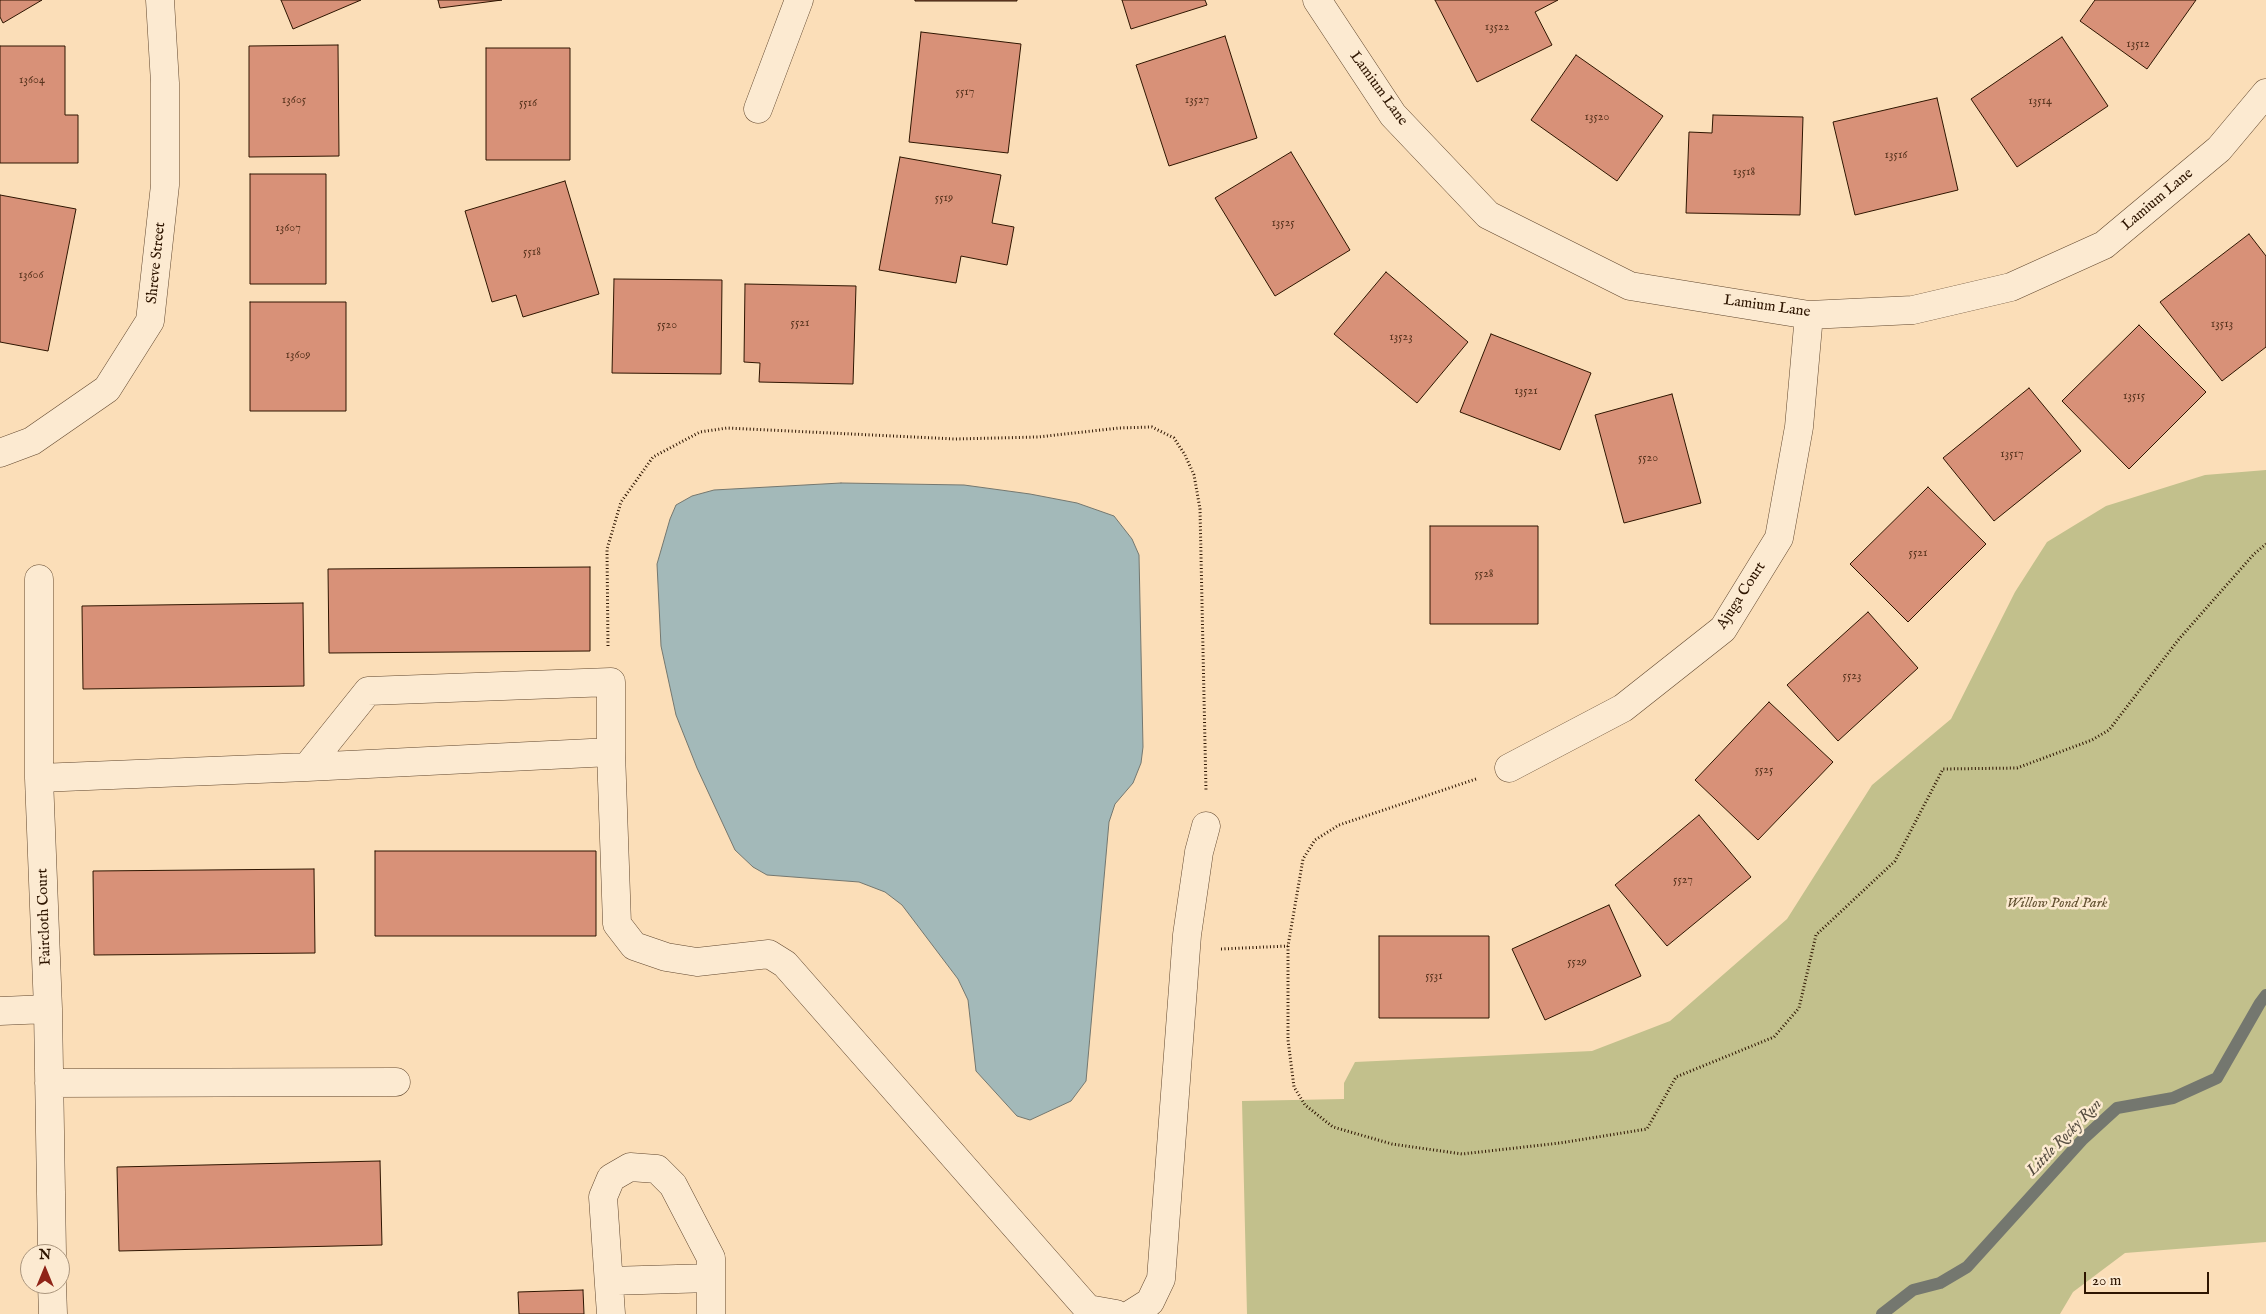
<!DOCTYPE html>
<style>
body{margin:0}
#map{position:relative;width:2266px;height:1314px;overflow:hidden;background:#fbdeb8;font-family:"IM FELL English",serif}
canvas{display:block}
.north{position:absolute;left:20px;top:1244px;width:50px;height:50px;box-sizing:border-box;background:#fcead1;border:1px solid #aa957d;border-radius:50%;rotate:0deg;font-size:14px;font-weight:700;line-height:20px;text-align:center;color:#2e1500}
.north::after{content:'';display:block;margin:auto;width:18px;height:22px;background:#8f2418;clip-path:polygon(50% 0,100% 100%,50% 72%,0 100%)}
.scale{position:absolute;left:2084px;top:1272px;width:125px;height:22px;box-sizing:border-box;border:2px solid #2e1500;border-top:0;padding-left:6px;font-size:15px;line-height:18px;white-space:nowrap;color:#2e1500;-webkit-text-stroke:4px #fcead1;paint-order:stroke}
</style>
<div id="map">
<canvas width="2266" height="1314"></canvas>
<div class="north">N</div>
<div class="scale">20 m</div>
</div>
<script>
const g = document.querySelector('canvas').getContext('2d');
g.lineJoin = 'round';
function paint(path, color) { g.fillStyle = color; g.fill(path, 'evenodd'); }
const poly = rows => new Path2D(rows.map(r => 'M' + r).join(''));
function stroke(path, color, width, dash) { g.strokeStyle = color; g.lineWidth = width; g.lineCap = dash ? 'butt' : 'round'; g.setLineDash(dash || []); g.stroke(path); }
function write(font, color, halo, rows, align = 'center') {
  g.font = font + ' "IM FELL English",serif'; g.lineWidth = 5; g.setLineDash([]); g.textBaseline = 'middle'; g.strokeStyle = halo; g.fillStyle = color; for (const [text, x, y, turn = 0] of rows) {
    g.save(); g.translate(x, y); g.rotate((+turn || 0) * Math.PI / 180); g.textAlign = isNaN(turn) ? turn : align; if (halo) g.strokeText(text, 0, 0); g.fillText(text, 0, 0); g.restore();
  }
}
const green = poly([
 [2266,470,2266,1242,2125,1253,2073,1292,2060,1314,1247,1314,1242,1101,1344,1099,1344,1083,1355,1062,1592,1051,1670,1021,1787,919,1872,785,1951,719,2015,592,2047,542,2106,506,2205,475]
]);
const water = poly([
 [841,483,964,485,1030,494,1077,503,1114,516,1132,539,1139,555,1143,747,1141,763,1133,783,1115,804,1109,822,1086,1081,1071,1101,1030,1120,1017,1116,976,1071,968,1000,958,979,902,905,885,892,859,882,767,875,753,867,735,850,697,768,676,715,661,646,657,564,670,519,676,505,692,496,714,490,841,483]
]);
const stream = poly([
 [1882,1314,1913,1290,1940,1283,1967,1267,2083,1139,2117,1108,2173,1098,2217,1078,2260,1003,2266,995]
]);
const building = poly([
 [0,0,42,0,3,23,0,17,0,0],
 [281,0,361,0,293,29,281,0],
 [438,0,502,0,440,8,438,0],
 [915,0,1017,0,1017,1,915,1,915,0],
 [1122,0,1205,0,1207,5,1131,29,1122,0],
 [1435,0,1558,0,1535,12,1552,45,1477,82,1435,0],
 [2095,0,2196,0,2147,69,2080,21,2095,0],
 [921,32,1021,44,1008,153,909,142,921,32],
 [1225,36,1257,138,1169,166,1136,65,1225,36],
 [2062,37,2108,106,2017,167,1971,99,2062,37],
 [338,45,339,156,249,157,249,46,338,45],
 [0,46,65,46,65,115,78,115,78,163,0,163,0,46],
 [486,48,570,48,570,160,486,160,486,48],
 [1576,55,1663,116,1617,181,1531,120,1576,55],
 [1937,98,1958,190,1855,215,1833,122,1937,98],
 [1713,115,1803,117,1800,215,1686,213,1689,132,1712,133,1713,115],
 [1291,152,1350,250,1275,296,1215,198,1291,152],
 [900,157,1001,175,992,223,1014,227,1007,265,961,256,956,283,879,270,900,157],
 [250,174,326,174,326,284,250,284,250,174],
 [565,181,599,294,523,317,516,295,492,302,465,211,565,181],
 [0,195,76,209,48,351,0,342,0,195],
 [2249,234,2266,256,2266,347,2222,381,2160,302,2249,234],
 [1386,272,1468,342,1417,403,1334,334,1386,272],
 [614,279,722,280,721,374,612,373,614,279],
 [745,284,856,286,853,384,759,382,760,363,744,362,745,284],
 [250,302,346,302,346,411,250,411,250,302],
 [2139,325,2206,392,2129,469,2062,401,2139,325],
 [1491,334,1591,373,1560,450,1460,412,1491,334],
 [2029,388,2081,451,1994,521,1943,458,2029,388],
 [1672,394,1701,503,1624,523,1595,415,1672,394],
 [1928,487,1986,544,1908,622,1850,564,1928,487],
 [1430,526,1538,526,1538,624,1430,624,1430,526],
 [590,567,590,651,329,653,328,569,590,567],
 [303,603,304,686,83,689,82,606,303,603],
 [1868,612,1918,668,1838,741,1787,685,1868,612],
 [1769,702,1833,762,1758,840,1695,780,1769,702],
 [1699,815,1751,877,1667,946,1615,885,1699,815],
 [375,851,596,851,596,936,375,936,375,851],
 [314,869,315,953,94,955,93,871,314,869],
 [1609,905,1641,976,1545,1020,1512,949,1609,905],
 [1379,936,1489,936,1489,1018,1379,1018,1379,936],
 [380,1161,382,1245,119,1251,117,1167,380,1161],
 [583,1290,584,1314,519,1314,518,1292,583,1290]
]);
const path = poly([
 [608,646,607,549,621,502,653,457,700,432,727,428,955,439,1038,437,1119,428,1152,427,1174,438,1185,455,1194,475,1200,509,1206,791],
 [1476,779,1339,825,1315,840,1303,859,1288,946,1288,1040,1294,1087,1305,1105,1333,1127,1392,1144,1462,1154,1560,1143,1647,1129,1676,1077,1774,1037,1799,1008,1816,935,1895,861,1943,769,2017,768,2092,740,2109,730,2179,639,2254,554,2266,544],
 [1221,949,1288,946]
]);
const minor = poly([
 [1317,0,1393,115,1488,215,1630,286,1809,315,1913,310,2011,287,2104,245,2219,149,2266,93],
 [758,109,799,0],
 [0,453,32,441,107,389,150,321,165,185,165,83,160,0],
 [39,579,39,778,48,1009,52,1254],
 [611,752,617,924,634,946,666,957,697,962,769,954,785,964,1088,1309,1116,1314],
 [1509,768,1623,708,1723,629,1779,538,1799,427,1809,315],
 [39,778,307,767,611,752,611,682,368,691,307,767],
 [0,1011,48,1009],
 [49,1083,396,1082],
 [609,1281,711,1278],
 [52,1284,53,1314],
 [611,1314,603,1197,611,1178,630,1167,657,1169,673,1185,711,1258,711,1314],
 [1131,1314,1150,1302,1161,1279,1187,935,1199,852,1206,826]
]);
const numberNames = [
 ["13522",1497,28],
 ["13512",2138,45],
 ["13604",32,81],
 ["5517",965,93],
 ["13605",294,101],
 ["13527",1197,101],
 ["13514",2040,102],
 ["5516",528,104],
 ["13520",1597,118],
 ["13516",1896,156],
 ["13518",1744,173],
 ["5519",944,199],
 ["13525",1283,224],
 ["13607",288,229],
 ["5518",532,253],
 ["13606",31,276],
 ["5521",800,324],
 ["13513",2222,325],
 ["5520",667,326],
 ["13523",1401,338],
 ["13609",298,356],
 ["13521",1526,392],
 ["13515",2134,397],
 ["13517",2012,455],
 ["5520",1648,459],
 ["5521",1918,554],
 ["5528",1484,575],
 ["5523",1852,677],
 ["5525",1764,771],
 ["5527",1683,881],
 ["5529",1577,963],
 ["5531",1434,977]
];
const streetNames = [
 ["Lamium Lane",1378,89,54],
 ["Lamium Lane",2158,200,-40],
 ["Shreve Street",157,263,-84],
 ["Lamium Lane",1767,307,8],
 ["Ajuga Court",1742,596,-57],
 ["Faircloth Court",45,917,-92]
];
const parkNames = [
 ["Willow Pond Park",2057,904]
];
const waterNames = [
 ["Little Rocky Run",2065,1138,-46]
];
paint(green, '#c2c08c');
paint(water, '#a3b9b9');
stroke(water, '#74776f', 1);
stroke(stream, '#74776f', 12);
paint(building, '#d89178');
stroke(building, '#2e1500', 1);
stroke(minor, '#61472e', 29);
stroke(path, '#2e1500', 3, [1, 2.5]);
stroke(minor, '#fcead1', 28);
write('12px', '#58341e', null, numberNames);
write('15px', '#2e1500', '#fcead1', streetNames);
write('italic 15px', '#625131', '#fcead1', parkNames);
write('italic 16px', '#574e41', '#fcead1', waterNames);
</script>
